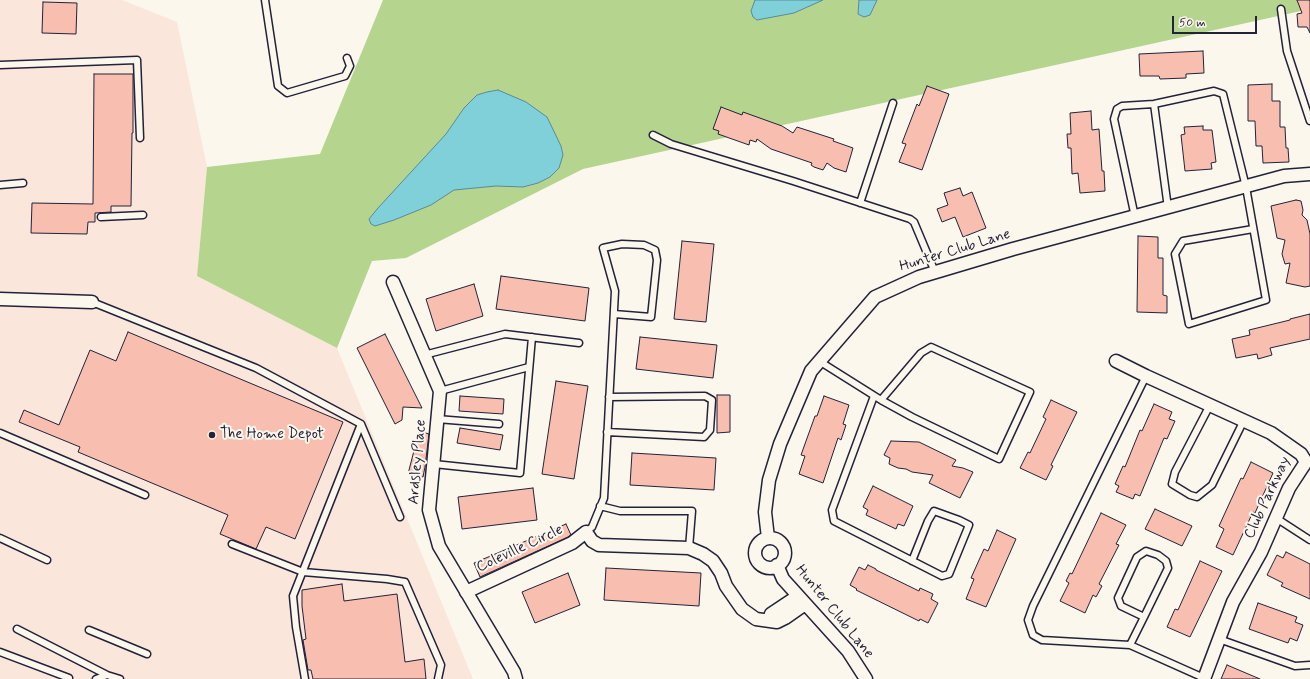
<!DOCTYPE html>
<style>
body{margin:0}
#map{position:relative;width:1310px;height:679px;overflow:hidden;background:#fbf7ec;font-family:Mynerve,sans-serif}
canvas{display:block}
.scale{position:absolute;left:1172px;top:16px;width:85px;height:18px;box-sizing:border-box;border:2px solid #22223b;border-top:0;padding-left:5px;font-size:12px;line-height:14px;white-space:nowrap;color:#22223b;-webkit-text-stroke:3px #fbf7ec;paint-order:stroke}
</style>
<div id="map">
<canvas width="1310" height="679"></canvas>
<div class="scale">50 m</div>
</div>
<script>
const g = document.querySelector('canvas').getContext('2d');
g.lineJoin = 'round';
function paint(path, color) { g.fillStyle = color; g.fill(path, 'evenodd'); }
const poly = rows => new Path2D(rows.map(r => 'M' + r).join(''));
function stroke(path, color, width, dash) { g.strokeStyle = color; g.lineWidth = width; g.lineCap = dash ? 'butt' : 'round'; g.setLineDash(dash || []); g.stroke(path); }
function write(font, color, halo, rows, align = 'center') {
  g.font = font + ' Mynerve,sans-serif'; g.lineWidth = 4; g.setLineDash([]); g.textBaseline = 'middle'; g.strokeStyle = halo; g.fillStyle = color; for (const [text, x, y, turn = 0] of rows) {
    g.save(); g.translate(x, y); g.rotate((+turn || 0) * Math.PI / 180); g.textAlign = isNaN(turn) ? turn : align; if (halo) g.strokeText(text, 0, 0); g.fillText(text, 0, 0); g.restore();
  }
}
const built = poly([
 [0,0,122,0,177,22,207,167,197,276,337,348,473,679,0,679]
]);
const green = poly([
 [383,0,1310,0,1310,9,583,169,406,258,372,261,337,348,197,276,207,167,320,154]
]);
const water = poly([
 [755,0,823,0,794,13,757,20,753,17,751,11,755,0],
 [859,0,877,0,870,15,864,17,858,14,859,0],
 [498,90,526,102,547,117,561,146,563,155,559,168,550,177,538,183,523,187,496,186,454,190,431,205,394,220,375,226,371,224,369,219,378,208,446,134,464,108,477,95,487,92,498,90]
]);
const building = poly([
 [1297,0,1310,0,1310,33,1307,27,1298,27,1297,14,1302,13,1297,0],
 [43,2,77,3,76,34,42,33,43,2],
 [1203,51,1204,73,1186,74,1186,78,1160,79,1159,76,1140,76,1139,54,1203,51],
 [94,74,133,74,133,133,132,133,131,206,111,206,111,212,95,213,95,222,88,222,87,234,31,233,32,203,93,204,94,74],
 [1272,84,1272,101,1280,101,1280,127,1285,127,1286,148,1288,148,1289,162,1263,163,1262,146,1256,146,1255,121,1248,121,1248,85,1272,84],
 [927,86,949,94,922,170,899,162,906,144,902,143,917,104,919,106,927,86],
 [721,107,742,115,743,112,782,126,793,133,797,127,834,139,833,141,853,148,846,172,834,168,827,163,823,170,814,167,811,165,812,163,771,149,757,139,756,142,750,140,749,145,718,134,719,131,713,129,721,107],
 [1091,111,1092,130,1099,129,1102,171,1104,171,1105,191,1080,193,1078,173,1072,174,1071,148,1068,148,1067,134,1071,134,1070,113,1091,111],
 [1203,126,1203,130,1212,130,1216,162,1211,163,1212,169,1185,171,1181,135,1185,134,1184,127,1203,126],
 [960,188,963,196,972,192,986,228,963,237,955,217,942,222,937,209,948,205,944,193,960,188],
 [1296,200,1301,201,1303,210,1302,215,1307,220,1310,234,1310,286,1305,287,1286,283,1290,263,1285,264,1282,254,1285,240,1277,238,1271,206,1296,200],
 [1138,236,1158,237,1158,258,1163,258,1163,295,1167,296,1167,313,1137,312,1138,236],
 [682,241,714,244,706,322,674,319,682,241],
 [501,276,589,288,585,321,496,309,501,276],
 [474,284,483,316,436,331,426,299,474,284],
 [1310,314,1310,339,1270,348,1272,355,1258,359,1257,354,1236,358,1232,339,1250,335,1249,330,1290,320,1290,319,1310,314],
 [128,332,343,422,295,539,266,527,256,549,220,534,228,515,78,452,80,447,19,422,24,410,59,425,90,350,116,361,128,332],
 [385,334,422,408,403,407,402,420,395,424,357,348,385,334],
 [640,337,717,345,713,378,636,369,640,337],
 [556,381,588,386,574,479,542,474,556,381],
 [717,395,730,395,730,432,717,433,717,395],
 [460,396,504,399,503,414,459,411,460,396],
 [824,396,849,405,843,424,846,425,841,440,838,438,823,483,799,474,805,456,801,455,815,416,817,416,824,396],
 [1051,400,1077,412,1051,465,1053,466,1046,480,1020,468,1028,452,1030,453,1046,419,1043,417,1051,400],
 [1154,404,1172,412,1169,419,1175,421,1167,439,1164,438,1140,496,1135,494,1133,499,1116,492,1119,486,1115,484,1123,466,1125,467,1140,430,1142,431,1154,404],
 [460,428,503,435,500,450,457,443,460,428],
 [419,431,429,434,425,467,423,477,408,474,419,431],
 [891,441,919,442,956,460,952,466,963,468,973,472,960,498,929,483,933,475,912,472,906,469,898,468,889,464,890,458,884,455,891,441],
 [632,453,716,458,714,490,630,485,632,453],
 [1251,462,1273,473,1255,513,1253,512,1233,555,1216,547,1224,529,1219,526,1241,478,1243,479,1251,462],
 [873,486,913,506,904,526,898,524,896,529,866,515,868,510,863,507,873,486],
 [533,488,537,520,462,529,458,497,533,488],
 [1155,509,1192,526,1182,546,1145,529,1155,509],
 [1101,513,1126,525,1116,544,1119,545,1099,584,1102,586,1096,597,1093,595,1085,613,1060,601,1069,583,1066,581,1070,573,1072,574,1101,513],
 [566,524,571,535,568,537,480,577,474,563,566,524],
 [997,530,1016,539,986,607,966,599,974,579,971,578,984,549,988,551,997,530],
 [1286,552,1310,564,1310,599,1281,586,1283,583,1267,575,1277,555,1283,558,1286,552],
 [1200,561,1222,571,1190,637,1167,627,1175,609,1178,610,1200,561],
 [868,565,876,569,876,570,919,591,920,588,933,594,931,599,938,603,928,623,920,619,919,621,856,590,857,589,850,585,859,567,865,570,868,565],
 [606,568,701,573,699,606,604,600,606,568],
 [568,573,580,605,535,623,522,592,568,573],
 [342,584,344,601,397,594,405,662,424,659,426,679,313,679,311,670,308,670,303,640,306,639,302,606,302,590,342,584],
 [1258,603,1297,617,1295,622,1303,625,1297,641,1290,638,1288,643,1249,629,1258,603],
 [1227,665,1260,679,1221,679,1227,665]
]);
const lane = poly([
 [265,0,278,86,287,93,345,76,350,66,347,58],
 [1281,9,1287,51,1310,121],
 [0,65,137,60,140,138],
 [1154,104,1168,208],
 [653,135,671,144,793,181,910,219,914,222,935,272],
 [0,185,23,183],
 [860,203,893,103],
 [101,217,143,215],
 [1135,217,1114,119,1117,109,1122,106,1154,104,1214,91,1223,94,1246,187,1266,300,1189,324,1175,254,1183,241,1253,229],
 [92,302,256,368,361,424,400,517],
 [424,355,505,334,579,343],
 [819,361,881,400,912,417,999,459,1030,392,931,347,921,353,881,400],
 [1146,376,1033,606,1028,620,1033,635,1042,640,1130,645,1204,678],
 [440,391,529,367],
 [874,396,832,510,834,521,942,576,949,574,969,525,959,520,934,511,928,521,912,561],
 [1210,405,1175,472,1172,484,1190,495,1197,497,1212,485,1244,420],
 [437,419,499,424],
 [607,432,704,437,710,430,712,400,705,396,609,397],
 [0,433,145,495],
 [434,464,520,473,532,337],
 [600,506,620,511,692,511,689,548],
 [1276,518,1310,540],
 [586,532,592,527,604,498,615,291,603,248,622,244,644,245,655,250,657,260,651,317,614,314],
 [0,538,47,560],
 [232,544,303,572,387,579,405,582,441,665,438,679],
 [17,629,107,675,120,679],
 [89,630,147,654],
 [1219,639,1295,666,1310,665],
 [1130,645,1144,617,1168,568,1166,561,1158,555,1146,551,1137,557,1118,598,1121,606,1144,617],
 [0,652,69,678],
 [96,679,107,675],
 [305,679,296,627,293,596,361,424]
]);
const street = poly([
 [393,282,440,391,429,510,439,546,514,672,516,679],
 [0,299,92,302],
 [1116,361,1146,376,1271,433,1301,454,1306,462,1289,488,1261,552,1233,602,1204,679],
 [768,538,765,512,769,480,780,444,811,371,875,297,919,277,1013,249,1284,176,1310,174],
 '755 553a15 15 0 1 1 30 0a15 15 0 1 1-30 0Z',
 [777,565,783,579,848,651,866,679],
 [466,592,572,543,586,532,592,541,599,545,689,548,703,554,713,561,721,573,726,586,742,609,756,619,777,622,785,618,805,604],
 [769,620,771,614,798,596]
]);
const markers = [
 [212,435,4,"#22223b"]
];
const streetNames = [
 ["Hunter Club Lane",955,251,-17],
 ["Ardsley Place",418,462,-85],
 ["Club Parkway",1268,498,-65],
 ["Coleville Circle",520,549,-25],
 ["Hunter Club Lane",834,612,51]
];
const poiNames = [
 ["The Home Depot",220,435]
];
paint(built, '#fae6da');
paint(green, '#b5d58f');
paint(water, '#80d0da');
stroke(water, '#5a8a9a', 1);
paint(building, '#f8beaf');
stroke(building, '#22223b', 1);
stroke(lane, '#22223b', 9);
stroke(street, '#22223b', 15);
stroke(lane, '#fbf7ec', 6);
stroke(street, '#fbf7ec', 12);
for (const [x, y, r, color] of markers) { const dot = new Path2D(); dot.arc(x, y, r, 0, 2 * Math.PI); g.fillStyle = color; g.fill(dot); stroke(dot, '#fbf7ec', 1.5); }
write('15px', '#22223b', '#fbf7ec', streetNames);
write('15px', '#22223b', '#fbf7ec', poiNames, 'left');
</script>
